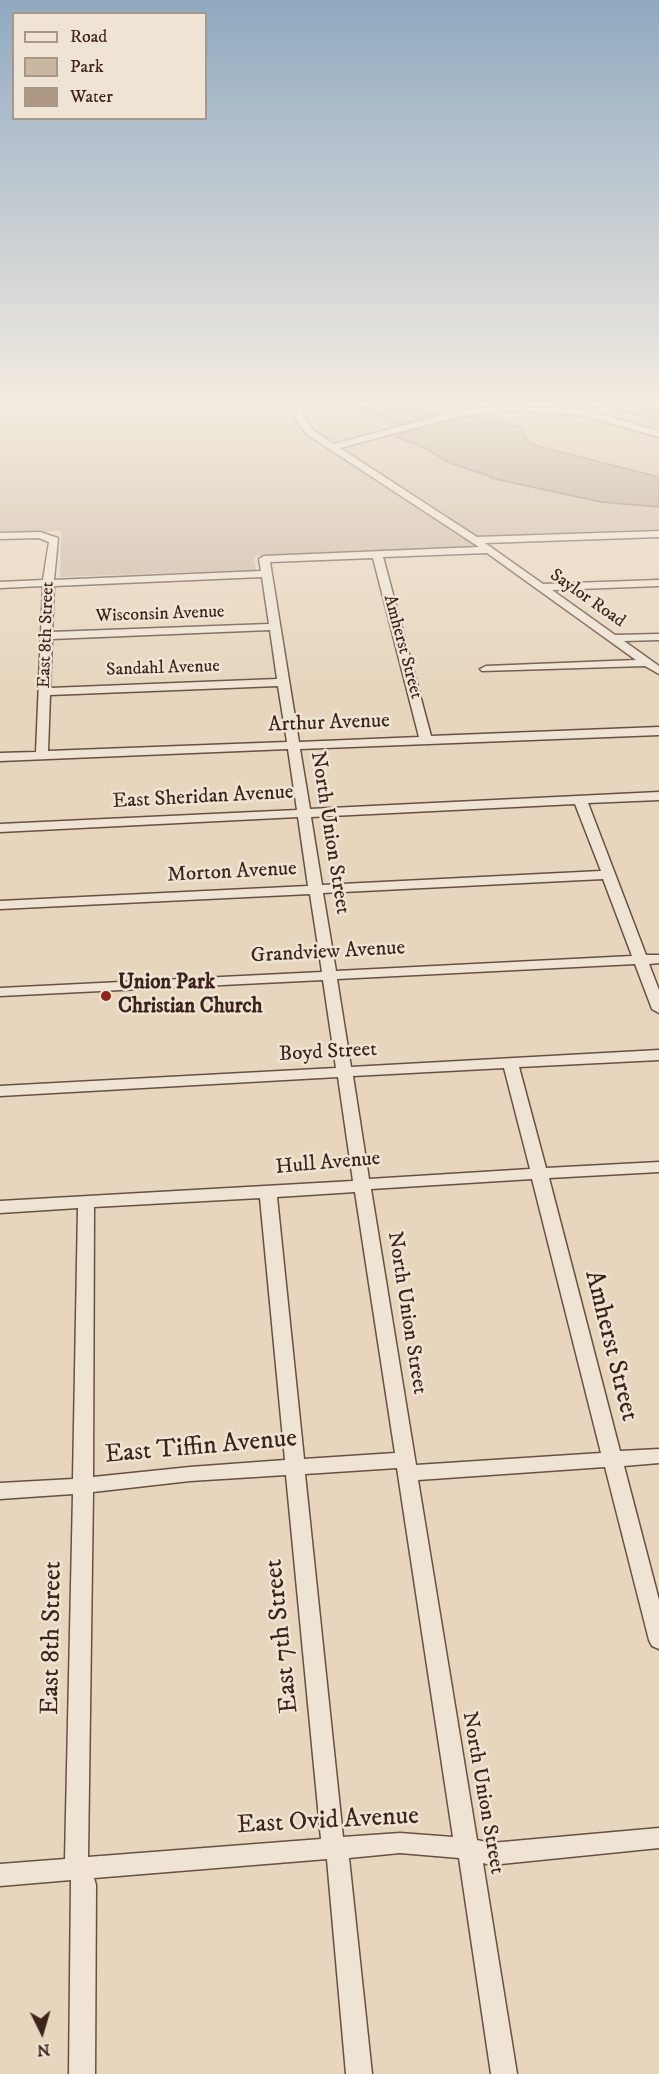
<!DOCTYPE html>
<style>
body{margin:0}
#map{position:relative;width:659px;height:2074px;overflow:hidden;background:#e7d5bd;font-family:"IM FELL DW Pica",serif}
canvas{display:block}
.legend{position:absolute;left:12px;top:12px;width:195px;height:108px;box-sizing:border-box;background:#efe4d4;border:2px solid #a89789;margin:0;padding:8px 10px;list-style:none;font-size:18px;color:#3d2319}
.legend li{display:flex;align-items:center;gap:12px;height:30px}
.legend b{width:30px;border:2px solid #a89789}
.north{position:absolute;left:12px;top:2002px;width:60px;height:60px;-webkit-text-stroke:4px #efe4d4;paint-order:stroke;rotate:175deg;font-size:16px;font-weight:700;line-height:24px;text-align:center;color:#3d2319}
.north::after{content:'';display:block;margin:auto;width:21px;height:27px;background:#3d2319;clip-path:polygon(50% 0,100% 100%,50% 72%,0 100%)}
</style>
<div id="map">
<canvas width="659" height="2074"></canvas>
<ul class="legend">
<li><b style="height:8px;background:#efe4d4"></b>Road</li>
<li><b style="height:16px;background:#cab7a1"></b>Park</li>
<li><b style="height:16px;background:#ad9885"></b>Water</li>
</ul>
<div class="north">N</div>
</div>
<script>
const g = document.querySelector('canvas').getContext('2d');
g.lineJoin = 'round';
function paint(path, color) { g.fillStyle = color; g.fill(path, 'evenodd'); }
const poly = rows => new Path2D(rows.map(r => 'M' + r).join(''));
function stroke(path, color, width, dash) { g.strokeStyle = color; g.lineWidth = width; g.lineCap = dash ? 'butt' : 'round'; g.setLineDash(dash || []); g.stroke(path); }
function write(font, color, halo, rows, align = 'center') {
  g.font = font + ' "IM FELL DW Pica",serif'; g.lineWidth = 5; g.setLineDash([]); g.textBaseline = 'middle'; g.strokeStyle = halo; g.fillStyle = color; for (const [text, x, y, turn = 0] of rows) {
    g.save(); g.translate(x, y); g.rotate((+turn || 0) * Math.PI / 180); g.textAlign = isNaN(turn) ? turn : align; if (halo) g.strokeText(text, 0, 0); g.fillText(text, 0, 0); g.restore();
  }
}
const green = poly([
 [0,407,594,407,625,411,659,422,659,529,476,536,471,537,479,547,473,548,254,556,256,570,60,577,61,531,0,533]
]);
const water = poly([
 [359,407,441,407,446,410,420,418,435,423,473,417,520,427,527,440,537,446,659,477,659,507,601,502,491,478,489,476,450,463,423,447,396,437,419,428,411,422,394,423,359,407],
 [594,407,659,407,659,422,625,411,594,407]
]);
const minor = poly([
 [293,407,301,407,306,421,314,431,334,444,460,410,492,407,582,409,659,431,659,437,581,415,510,410,460,416,340,448,477,537,659,531,659,537,485,543,543,584,659,580,659,586,552,590,615,635,659,634,659,640,624,641,659,666,659,674,645,666,482,671,480,669,486,666,636,660,487,553,383,557,431,736,659,727,659,735,300,749,310,809,659,792,659,800,588,803,646,955,659,955,659,963,649,964,659,990,659,1013,652,1009,635,964,337,979,351,1067,659,1050,659,1060,519,1067,546,1168,659,1162,659,1172,549,1178,620,1451,659,1449,659,1463,624,1466,659,1600,659,1649,652,1646,649,1640,605,1467,418,1480,477,1840,491,1843,659,1828,659,1848,491,1865,483,1863,517,2074,491,2074,459,1858,400,1853,349,1858,372,2074,346,2074,327,1859,94,1878,96,1885,95,2074,69,2074,71,1880,0,1886,0,1864,65,1859,73,1494,0,1499,0,1483,73,1479,78,1208,0,1213,0,1201,353,1181,338,1077,0,1096,0,1086,336,1068,323,980,0,996,0,988,322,972,310,894,0,909,0,901,308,886,298,817,0,832,0,824,297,810,288,749,0,761,0,753,36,752,43,586,0,588,0,582,43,580,49,542,39,538,0,539,0,533,40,532,58,538,54,580,261,571,259,559,264,556,479,547,308,435,297,422,293,407],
 [373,558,419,737,299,742,270,562,373,558],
 [262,577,269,624,52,632,54,586,262,577],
 [270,630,277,679,50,688,52,639,270,630],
 [278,686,287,742,48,751,50,695,278,686],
 [575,804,601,871,322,885,311,817,575,804],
 [603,879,632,956,336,971,323,893,603,879],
 [504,1068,530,1169,369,1179,353,1076,504,1068],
 [532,1179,601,1453,416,1465,371,1189,532,1179],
 [355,1192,395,1453,304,1459,277,1197,355,1192],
 [260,1198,285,1460,190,1467,93,1477,94,1207,260,1198],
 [397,1468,453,1837,400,1833,343,1837,305,1474,397,1468],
 [286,1475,321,1839,88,1857,93,1492,190,1481,286,1475]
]);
const markers = [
 [106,996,6,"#8f2418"]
];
const farStreetnames = [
 ["Saylor Road",587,599,35],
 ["Wisconsin Avenue",160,615,-2],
 ["East 8th Street",47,635,-88],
 ["Amherst Street",402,647,75],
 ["Sandahl Avenue",163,669,-2]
];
const streetNames = [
 ["Arthur Avenue",329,724,-2],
 ["East Sheridan Avenue",203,798,-3],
 ["North Union Street",329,833,81],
 ["Morton Avenue",232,873,-3],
 ["Grandview Avenue",328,953,-3],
 ["Boyd Street",328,1053,-3],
 ["Hull Avenue",328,1164,-5],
 ["North Union Street",406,1313,81],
 ["North Union Street",482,1793,80]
];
const poiNames = [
 ["Union Park",118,984],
 ["Christian Church",118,1008]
];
const nearStreetnames = [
 ["Amherst Street",610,1346,76],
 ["East Tiffin Avenue",201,1448,-5],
 ["East 7th Street",283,1636,-96],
 ["East 8th Street",53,1638,-89],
 ["East Ovid Avenue",328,1822,-3]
];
paint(green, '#cab7a1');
paint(water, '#ad9885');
stroke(water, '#80695a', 1.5);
stroke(minor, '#685042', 3);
paint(minor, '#efe4d4');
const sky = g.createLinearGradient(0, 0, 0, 697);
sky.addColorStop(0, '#90a9c0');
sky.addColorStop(0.58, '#f4ece1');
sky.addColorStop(1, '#f4ece100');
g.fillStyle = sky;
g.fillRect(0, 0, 659, 697);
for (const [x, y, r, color] of markers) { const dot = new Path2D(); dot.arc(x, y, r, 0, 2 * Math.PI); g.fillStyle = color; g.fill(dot); stroke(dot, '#efe4d4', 2); }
write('18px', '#3d2319', '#efe4d4', farStreetnames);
write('21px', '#3d2319', '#efe4d4', streetNames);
write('bold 21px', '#3d2319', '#efe4d4', poiNames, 'left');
write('26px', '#3d2319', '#efe4d4', nearStreetnames);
</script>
